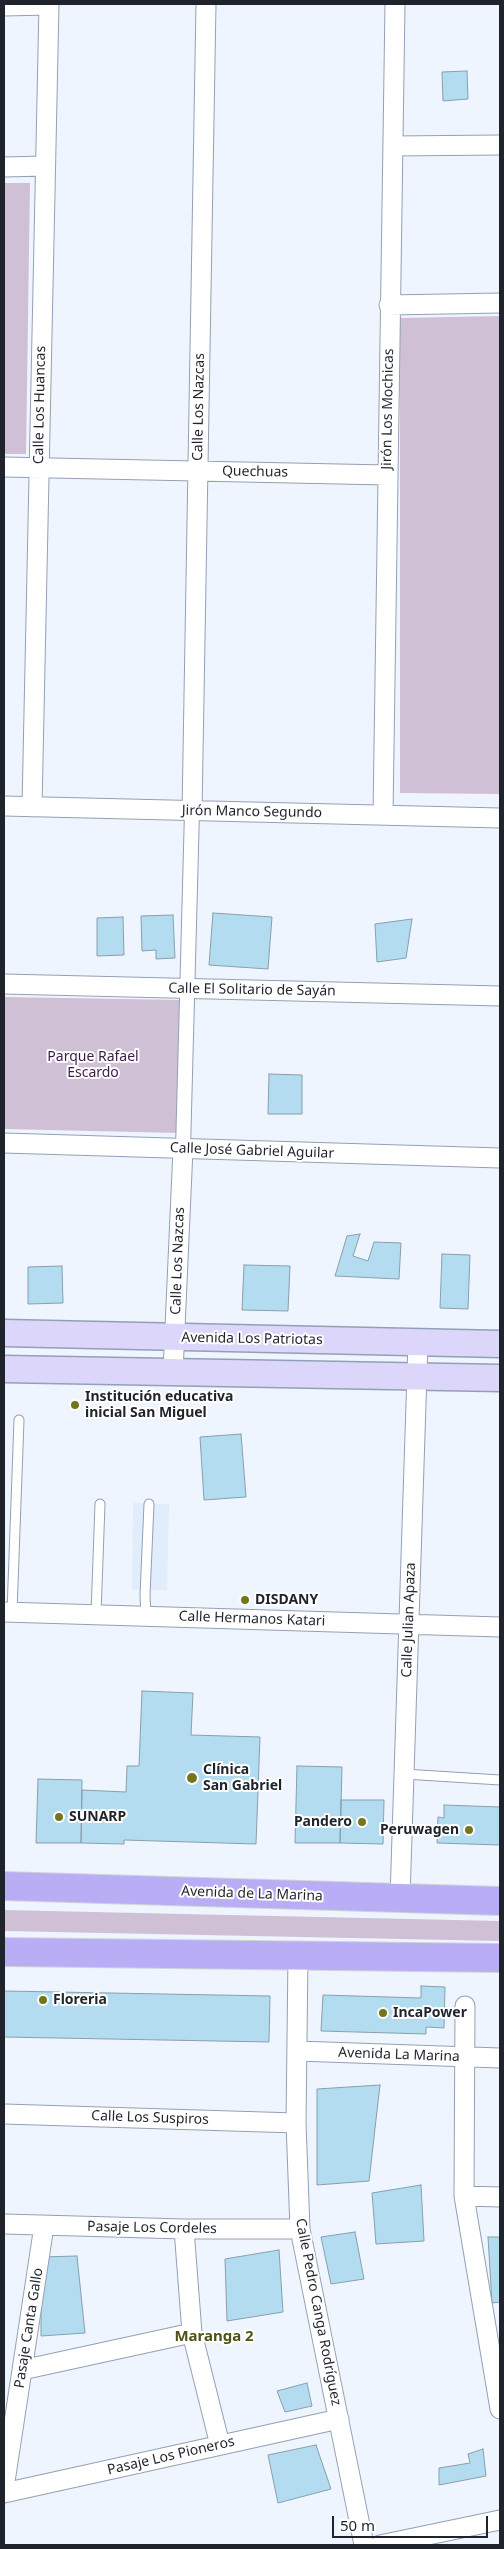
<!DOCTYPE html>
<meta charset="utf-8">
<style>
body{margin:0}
#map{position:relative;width:504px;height:2549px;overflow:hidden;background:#eff5fe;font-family:"Noto Sans",sans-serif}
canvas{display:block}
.frame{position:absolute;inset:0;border:5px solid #1f242c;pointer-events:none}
.scale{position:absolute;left:332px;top:2516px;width:156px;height:22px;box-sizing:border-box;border:2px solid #1f242c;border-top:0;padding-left:6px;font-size:15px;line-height:18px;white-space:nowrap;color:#1f242c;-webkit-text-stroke:4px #fff;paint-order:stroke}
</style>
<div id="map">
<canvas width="504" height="2549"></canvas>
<div class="frame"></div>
<div class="scale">50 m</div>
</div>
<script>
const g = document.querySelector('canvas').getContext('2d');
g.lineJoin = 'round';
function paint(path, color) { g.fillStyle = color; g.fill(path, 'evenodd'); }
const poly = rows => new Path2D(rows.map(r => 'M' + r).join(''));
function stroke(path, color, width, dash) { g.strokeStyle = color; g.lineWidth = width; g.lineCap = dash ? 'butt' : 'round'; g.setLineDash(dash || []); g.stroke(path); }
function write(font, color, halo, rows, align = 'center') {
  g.font = font + ' "Noto Sans",sans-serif'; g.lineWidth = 4; g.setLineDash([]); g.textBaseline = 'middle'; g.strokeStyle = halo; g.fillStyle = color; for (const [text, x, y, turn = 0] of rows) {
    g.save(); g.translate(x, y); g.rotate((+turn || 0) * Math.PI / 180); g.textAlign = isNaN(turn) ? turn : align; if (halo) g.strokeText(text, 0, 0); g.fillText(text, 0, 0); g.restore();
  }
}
const built = poly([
 [133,1503,169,1504,167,1590,132,1590]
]);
const green = poly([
 [4,183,30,183,26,454,4,454],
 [500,316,500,794,400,793,400,318],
 [4,997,182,1000,178,1133,4,1129],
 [4,1910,500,1921,500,1941,4,1931]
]);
const building = poly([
 [467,71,468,99,443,101,442,72,467,71],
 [213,913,272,917,268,969,209,965,213,913],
 [173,915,175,958,156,959,156,950,142,951,141,916,173,915],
 [123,917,124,955,97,956,97,918,123,917],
 [412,919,406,958,377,962,375,924,412,919],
 [269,1074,302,1075,302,1114,268,1114,269,1074],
 [360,1234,353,1256,368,1261,374,1242,401,1243,399,1279,335,1276,347,1236,360,1234],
 [442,1254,470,1255,468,1309,440,1308,442,1254],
 [244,1265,290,1266,288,1311,242,1310,244,1265],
 [62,1266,63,1303,28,1304,28,1267,62,1266],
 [241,1434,246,1497,204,1500,200,1437,241,1434],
 [142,1691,193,1693,191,1735,260,1737,256,1844,124,1840,124,1844,81,1843,82,1790,126,1792,127,1766,139,1766,142,1691],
 [297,1766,342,1767,340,1843,295,1843,297,1766],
 [38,1779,82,1780,81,1843,36,1843,38,1779],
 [341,1800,384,1800,383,1844,340,1843,341,1800],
 [444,1805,500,1807,500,1845,437,1843,438,1817,444,1818,444,1805],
 [421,1986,445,1987,444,2028,426,2027,426,2034,321,2031,323,1995,421,1998,421,1986],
 [4,1991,270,1996,269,2042,4,2037,4,1991],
 [380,2085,369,2181,317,2185,317,2089,380,2085],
 [421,2185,424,2241,376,2244,372,2193,421,2185],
 [355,2232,364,2279,331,2284,321,2237,355,2232],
 [488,2237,500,2237,500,2302,492,2303,488,2237],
 [279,2250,283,2312,227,2321,225,2259,279,2250],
 [77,2256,85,2333,41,2336,41,2257,77,2256],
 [307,2383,312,2406,285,2412,277,2391,307,2383],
 [316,2445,331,2489,278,2503,268,2455,316,2445],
 [483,2449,486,2476,439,2485,439,2468,470,2463,468,2454,483,2449]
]);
const service = poly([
 [12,1612,19,1420],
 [96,1614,100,1504],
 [146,1616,145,1595,149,1504],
 [404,1774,500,1780]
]);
const pedestrian = poly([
 [183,1149,192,811]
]);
const minor = poly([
 [4,6,49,5],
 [393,146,500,145],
 [4,167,45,166],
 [389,305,500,303],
 [4,467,387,475],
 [4,806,500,818],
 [32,807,49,4],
 [192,811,206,4],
 [383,815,395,4],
 [4,984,500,996],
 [4,1143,500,1158],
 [173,1372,183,1149],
 [4,1612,500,1627],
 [400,1898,418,1342],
 [298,1955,296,2123,300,2229,364,2545],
 [465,2006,464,2196,500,2409],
 [297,2051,500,2058],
 [4,2114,296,2123],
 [464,2196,500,2197],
 [4,2224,184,2229,300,2229],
 [184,2229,192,2333,220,2445],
 [22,2370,192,2333],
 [4,2488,44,2226],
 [4,2493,339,2419],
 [380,2545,500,2520]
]);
const secondary = poly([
 [4,1333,500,1344],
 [4,1369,500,1378]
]);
const primary = poly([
 [4,1886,500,1901],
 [4,1952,500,1958]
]);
const markers = [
 [75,1405,5,"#74761d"],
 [245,1600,5,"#74761d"],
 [192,1778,6,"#74761d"],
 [59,1817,5,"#74761d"],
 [362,1822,5,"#74761d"],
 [469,1830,5,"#74761d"],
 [43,2000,5,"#74761d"],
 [383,2013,5,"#74761d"]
];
const streetNames = [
 ["Calle Los Huancas",40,405,-89],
 ["Calle Los Nazcas",199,407,-89],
 ["Jirón Los Mochicas",388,409,-89],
 ["Quechuas",255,472,1],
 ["Jirón Manco Segundo",252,812,1],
 ["Calle El Solitario de Sayán",252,990,1],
 ["Calle José Gabriel Aguilar",252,1151,2],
 ["Calle Los Nazcas",178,1261,-88],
 ["Avenida Los Patriotas",252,1339,1],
 ["Calle Hermanos Katari",252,1619,2],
 ["Calle Julian Apaza",409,1620,-88],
 ["Avenida de La Marina",252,1894,2],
 ["Avenida La Marina",399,2055,2],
 ["Calle Los Suspiros",150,2118,2],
 ["Pasaje Los Cordeles",152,2228,1],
 ["Calle Pedro Canga Rodríguez",318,2312,79],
 ["Pasaje Canta Gallo",29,2328,-81],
 ["Pasaje Los Pioneros",171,2456,-13]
];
const parkNames = [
 ["Parque Rafael",93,1057],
 ["Escardo",93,1073]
];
const poiNames = [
 ["Institución educativa",85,1397],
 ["inicial San Miguel",85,1413],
 ["DISDANY",255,1600],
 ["Clínica",203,1770],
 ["San Gabriel",203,1786],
 ["SUNARP",69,1817],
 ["Pandero",352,1822,"right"],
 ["Peruwagen",459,1830,"right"],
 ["Floreria",53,2000],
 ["IncaPower",393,2013]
];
const neighbourhoodNames = [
 ["Maranga 2",214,2337]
];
paint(built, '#e1ecfd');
paint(green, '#d0c0d6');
paint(building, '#b3dcf1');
stroke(building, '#879fac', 1);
stroke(service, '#93a0b4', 11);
stroke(pedestrian, '#93a0b4', 16);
stroke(minor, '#93a0b4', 21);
stroke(secondary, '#93a0b4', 29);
stroke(primary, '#d2d3d5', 30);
stroke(service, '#fff', 9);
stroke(pedestrian, '#fff', 14);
stroke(minor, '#fff', 19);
stroke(secondary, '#dcd6fa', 26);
stroke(primary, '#b9adf5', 28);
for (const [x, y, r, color] of markers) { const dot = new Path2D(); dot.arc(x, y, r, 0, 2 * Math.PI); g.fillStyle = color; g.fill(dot); stroke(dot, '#fff', 2); }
write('14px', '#1f242c', '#fff', streetNames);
write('14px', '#3c1c45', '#fff', parkNames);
write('bold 14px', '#1f242c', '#fff', poiNames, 'left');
write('bold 15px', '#505216', '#fff', neighbourhoodNames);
</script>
